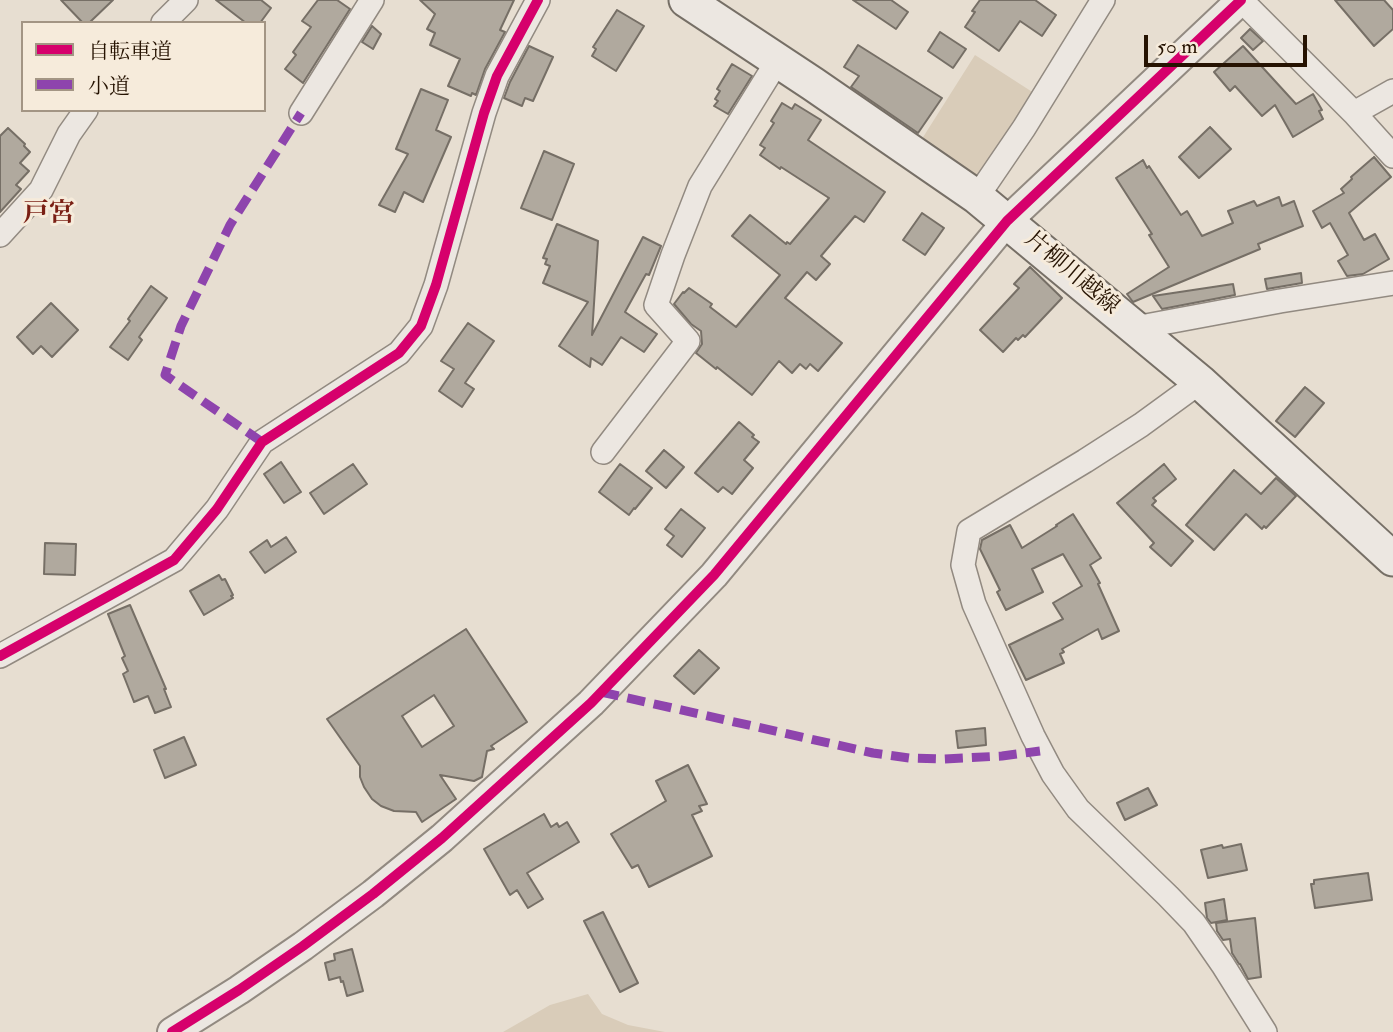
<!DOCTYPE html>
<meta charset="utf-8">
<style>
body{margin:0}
#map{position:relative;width:1393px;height:1032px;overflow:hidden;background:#e7ded1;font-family:"IM FELL Double Pica","Noto Serif JP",serif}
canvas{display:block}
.legend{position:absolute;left:21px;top:21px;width:245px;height:91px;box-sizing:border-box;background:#f6ebdb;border:2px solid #a39584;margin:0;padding:9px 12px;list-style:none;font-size:21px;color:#261302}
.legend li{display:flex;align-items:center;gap:14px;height:35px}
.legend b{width:35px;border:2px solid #a39584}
.scale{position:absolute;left:1144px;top:35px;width:163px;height:32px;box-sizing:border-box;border:4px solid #261302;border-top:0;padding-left:9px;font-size:21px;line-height:24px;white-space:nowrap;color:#261302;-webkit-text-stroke:5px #f6ebdb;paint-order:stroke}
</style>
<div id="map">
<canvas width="1393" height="1032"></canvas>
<ul class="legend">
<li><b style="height:9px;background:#d6006c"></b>自転車道</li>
<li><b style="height:9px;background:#8e44ad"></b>小道</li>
</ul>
<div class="scale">50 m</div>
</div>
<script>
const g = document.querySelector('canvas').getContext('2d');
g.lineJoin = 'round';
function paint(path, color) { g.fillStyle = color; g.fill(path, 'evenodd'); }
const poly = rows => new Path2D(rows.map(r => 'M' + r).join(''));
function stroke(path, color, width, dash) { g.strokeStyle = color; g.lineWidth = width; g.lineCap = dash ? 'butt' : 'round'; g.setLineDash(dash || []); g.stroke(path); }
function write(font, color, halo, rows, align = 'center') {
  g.font = font + ' "IM FELL Double Pica","Noto Serif JP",serif'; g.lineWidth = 6; g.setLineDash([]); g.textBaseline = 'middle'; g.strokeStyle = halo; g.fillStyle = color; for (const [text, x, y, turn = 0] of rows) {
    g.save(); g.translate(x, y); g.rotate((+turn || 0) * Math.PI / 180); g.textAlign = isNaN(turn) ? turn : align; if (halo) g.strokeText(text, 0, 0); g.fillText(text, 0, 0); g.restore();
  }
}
const green = poly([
 [975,55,1037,95,979,179,920,142],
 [588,994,602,1014,628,1025,665,1032,503,1032,550,1005]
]);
const building = poly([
 [61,0,113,0,89,23,83,23,61,0],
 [216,0,261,0,271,8,260,23,246,23,216,0],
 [318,0,337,0,350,9,303,83,285,69,296,55,293,52,311,27,302,21,318,0],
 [420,0,514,0,500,30,505,32,485,69,476,95,472,93,471,96,448,86,460,59,430,45,435,33,427,29,435,14,420,0],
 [853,0,891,0,908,12,896,29,853,0],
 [980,0,1035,0,1056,15,1042,36,1020,21,999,51,965,27,975,12,972,11,980,0],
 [1335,0,1384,0,1393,10,1393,29,1374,46,1335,0],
 [617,10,644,26,616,71,592,56,596,49,593,47,617,10],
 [372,26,381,34,373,49,362,42,372,26],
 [1250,29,1263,41,1253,50,1241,38,1250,29],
 [940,32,966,49,953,68,928,51,940,32],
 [858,45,942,98,918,133,851,87,859,76,844,67,858,45],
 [529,46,553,57,533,101,525,98,522,106,504,98,510,82,529,46],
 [1243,46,1296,104,1313,94,1322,110,1319,111,1323,119,1293,137,1275,105,1262,116,1235,86,1230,91,1214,72,1243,46],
 [732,64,752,76,728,114,714,106,718,101,715,99,720,91,717,89,732,64],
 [421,89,448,100,436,130,451,137,423,202,404,192,395,212,379,205,408,154,396,149,421,89],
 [782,103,792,109,795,104,821,120,808,140,885,192,864,222,855,216,821,256,830,264,816,280,807,272,785,298,842,343,818,371,810,364,806,369,800,364,792,373,779,361,752,395,717,367,716,369,696,353,702,344,701,331,691,324,674,304,683,292,684,293,689,288,712,304,710,307,736,327,780,275,732,236,750,215,786,244,787,242,790,244,829,198,781,167,780,169,760,155,765,148,760,145,774,123,771,121,782,103],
 [1210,127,1231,149,1199,178,1179,157,1210,127],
 [8,128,25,144,24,146,30,152,20,163,29,171,16,185,21,189,0,212,0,136,8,128],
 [544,151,574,164,552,220,521,208,544,151],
 [1374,157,1391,177,1349,213,1364,240,1375,234,1389,259,1363,274,1347,276,1338,261,1348,255,1330,223,1322,228,1313,211,1344,193,1341,189,1352,179,1351,177,1374,157],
 [1143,160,1147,168,1149,166,1181,215,1187,211,1202,236,1233,223,1228,211,1254,201,1257,206,1279,197,1282,206,1294,201,1303,226,1258,244,1260,249,1133,302,1127,294,1169,267,1149,235,1152,234,1116,178,1143,160],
 [922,213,944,228,925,255,903,240,922,213],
 [557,224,598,241,592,335,643,237,661,246,649,275,646,274,625,312,657,334,644,352,621,337,602,365,591,358,590,367,559,346,588,302,543,283,550,266,545,264,547,259,543,258,557,224],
 [1030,267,1062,298,1025,337,1023,335,1018,340,1016,338,1003,352,980,330,1019,288,1014,284,1030,267],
 [1301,273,1302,283,1267,289,1265,279,1301,273],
 [1233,284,1235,295,1162,309,1153,296,1233,284],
 [151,286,167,298,139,337,142,340,128,360,110,347,130,321,128,319,151,286],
 [51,303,78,330,52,357,41,346,33,354,17,337,51,303],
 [468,323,494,341,465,383,474,389,462,407,439,391,454,369,441,361,468,323],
 [1305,387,1324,403,1295,437,1276,421,1305,387],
 [739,422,754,435,752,437,759,442,744,460,753,468,732,494,723,487,718,492,695,473,739,422],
 [664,450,684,467,666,488,646,471,664,450],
 [281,462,301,492,284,503,264,474,281,462],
 [353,464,367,484,324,514,310,493,353,464],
 [620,464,652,488,635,509,634,508,629,515,599,492,620,464],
 [1164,464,1176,479,1153,498,1156,501,1152,505,1193,541,1171,566,1150,547,1154,543,1117,503,1164,464],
 [1234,470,1261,494,1276,478,1296,496,1266,528,1264,526,1262,529,1246,514,1214,550,1186,525,1234,470],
 [681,509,705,528,682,557,667,545,674,536,665,529,681,509],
 [1073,514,1101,558,1090,565,1100,583,1098,584,1119,631,1102,639,1098,629,1062,649,1064,652,1060,654,1064,663,1026,680,1009,645,1063,619,1053,603,1082,586,1063,554,1032,569,1043,592,1006,610,997,592,1000,590,980,549,982,540,1010,525,1022,548,1057,526,1056,525,1073,514],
 [286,537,296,552,265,573,250,552,267,540,271,547,286,537],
 [45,543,76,544,75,575,44,574,45,543],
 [219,575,222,580,225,579,233,595,231,596,233,598,204,615,190,591,219,575],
 [130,605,166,689,164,689,171,707,155,713,148,696,134,702,123,674,128,671,122,658,125,656,108,614,130,605],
 [466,629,527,722,491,746,494,749,487,751,482,777,474,781,440,775,456,799,422,822,416,812,394,811,381,806,372,799,364,787,360,777,360,766,327,719,466,629],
 [434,695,454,726,422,747,402,716,434,695],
 [699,650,719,668,694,694,674,676,699,650],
 [985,728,986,745,958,748,956,731,985,728],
 [184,737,196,765,165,778,154,750,184,737],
 [688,765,707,804,699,806,702,811,692,815,712,856,649,887,638,865,632,868,611,834,666,801,656,781,688,765],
 [1148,788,1157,805,1125,820,1117,803,1148,788],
 [544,814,551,827,557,823,559,827,567,822,579,842,527,873,543,899,528,908,517,890,510,895,484,849,544,814],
 [1241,844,1247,870,1208,878,1201,850,1222,845,1223,848,1241,844],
 [1368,873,1372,900,1315,908,1311,884,1314,884,1314,880,1368,873],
 [1224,899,1227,920,1211,923,1207,918,1205,903,1224,899],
 [603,912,638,983,620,992,584,921,603,912],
 [1255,918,1261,977,1248,979,1240,964,1239,964,1232,953,1230,939,1223,940,1217,931,1216,923,1255,918],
 [352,949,363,991,347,996,343,981,341,982,340,977,329,980,325,963,335,960,334,954,352,949]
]);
const minor = poly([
 [1241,0,1354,113,1393,91],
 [163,23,186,0],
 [301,113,372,0],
 [1354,113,1393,156],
 [977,197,1024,128,1103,0],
 [0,235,41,190,69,134,86,110],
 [1135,328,1280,301,1393,283],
 [1200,382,1141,425,1085,461,969,531,963,565,974,604,1033,736,1053,774,1078,809,1168,896,1194,923,1223,965,1265,1032],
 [603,452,688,341,656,305,673,255,700,186,778,60],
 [0,656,174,560,217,509,262,442,399,353,421,326,436,285,484,113,497,76,538,0]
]);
const tertiary = poly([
 [172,1032,239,990,303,946,373,894,442,838,591,703,714,575,1007,221,1241,0]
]);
const secondary = poly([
 [686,0,813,84,977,197,1200,382,1393,559]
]);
const quiet = poly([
 [262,442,165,375,181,326,230,225,301,113],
 [601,692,873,753,909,758,944,759,1002,756,1040,751]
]);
const cycleway = poly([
 [0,656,174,560,217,509,262,442,399,353,421,326,436,285,484,113,497,76,538,0],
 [172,1032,239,990,303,946,373,894,442,838,591,703,714,575,1007,221,1241,0]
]);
const streetNames = [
 ["片柳川越線",1071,274,40]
];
const quarterNames = [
 ["戸宮",49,215]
];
paint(green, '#d9ccb9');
paint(building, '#b0a99e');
stroke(building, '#766f66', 2);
stroke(minor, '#928a81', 26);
stroke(tertiary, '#928a81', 32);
stroke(secondary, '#766f66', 37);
stroke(minor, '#ece7e1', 23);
stroke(tertiary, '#ece7e1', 28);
stroke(secondary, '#ece7e1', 33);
stroke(quiet, '#8e44ad', 9, [18, 9]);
stroke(cycleway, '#d6006c', 10);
write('23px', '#261302', '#f6ebdb', streetNames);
write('bold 26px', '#7a1f14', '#f6ebdb', quarterNames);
</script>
